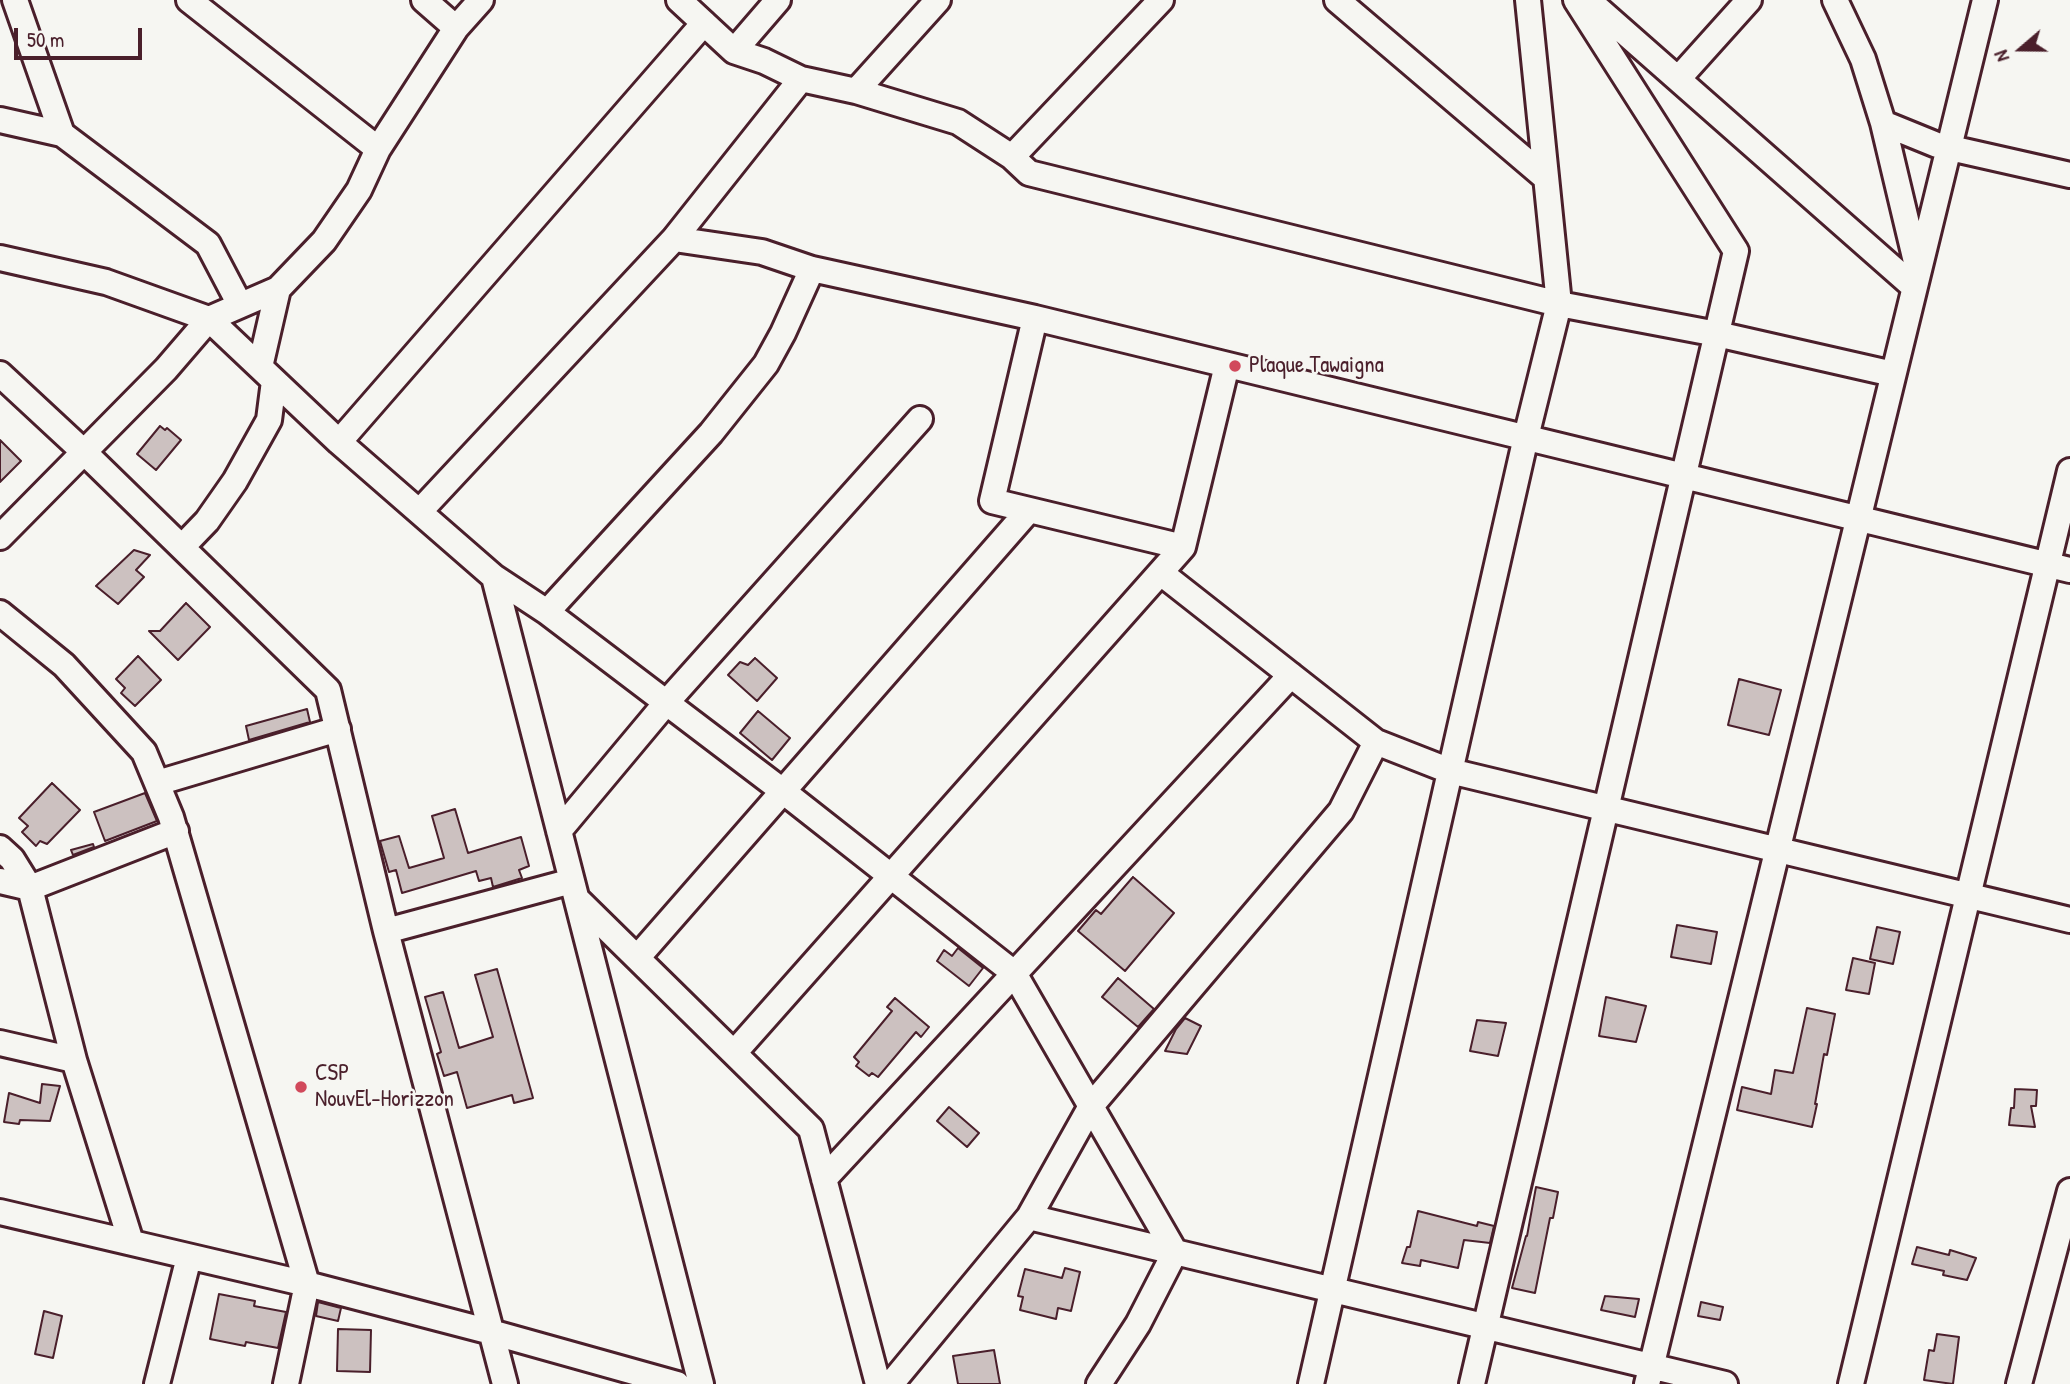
<!DOCTYPE html>
<style>
body{margin:0}
#map{position:relative;width:2070px;height:1384px;overflow:hidden;background:#f6f6f2;font-family:"Patrick Hand",sans-serif}
canvas{display:block}
.north{position:absolute;left:1986px;top:14px;width:70px;height:70px;-webkit-text-stroke:5px #f6f6f2;paint-order:stroke;rotate:250deg;font-size:19px;font-weight:700;line-height:28px;text-align:center;color:#4a1f2b}
.north::after{content:'';display:block;margin:auto;width:24px;height:32px;background:#4a1f2b;clip-path:polygon(50% 0,100% 100%,50% 72%,0 100%)}
.scale{position:absolute;left:14px;top:28px;width:128px;height:32px;box-sizing:border-box;border:4px solid #4a1f2b;border-top:0;padding-left:9px;font-size:21px;line-height:24px;white-space:nowrap;color:#4a1f2b;-webkit-text-stroke:5px #f6f6f2;paint-order:stroke}
</style>
<div id="map">
<canvas width="2070" height="1384"></canvas>
<div class="north">N</div>
<div class="scale">50 m</div>
</div>
<script>
const g = document.querySelector('canvas').getContext('2d');
g.lineJoin = 'round';
function paint(path, color) { g.fillStyle = color; g.fill(path, 'evenodd'); }
const poly = rows => new Path2D(rows.map(r => 'M' + r).join(''));
function stroke(path, color, width, dash) { g.strokeStyle = color; g.lineWidth = width; g.lineCap = dash ? 'butt' : 'round'; g.setLineDash(dash || []); g.stroke(path); }
function write(font, color, halo, rows, align = 'center') {
  g.font = font + ' "Patrick Hand",sans-serif'; g.lineWidth = 5; g.setLineDash([]); g.textBaseline = 'middle'; g.strokeStyle = halo; g.fillStyle = color; for (const [text, x, y, turn = 0] of rows) {
    g.save(); g.translate(x, y); g.rotate((+turn || 0) * Math.PI / 180); g.textAlign = isNaN(turn) ? turn : align; if (halo) g.strokeText(text, 0, 0); g.fillText(text, 0, 0); g.restore();
  }
}
const building = poly([
 [160,426,165,430,167,428,181,440,156,470,137,454,160,426],
 [0,440,21,461,0,482,0,440],
 [134,550,150,555,136,570,144,577,118,604,96,586,134,550],
 [186,603,210,627,178,660,149,631,160,631,186,603],
 [138,656,161,680,135,706,121,693,125,688,116,679,138,656],
 [755,658,777,678,757,701,728,675,740,662,748,665,755,658],
 [1739,679,1781,690,1769,735,1728,725,1739,679],
 [307,709,310,722,249,740,246,726,307,709],
 [758,711,790,738,772,760,740,733,758,711],
 [52,783,80,810,47,844,40,841,36,846,22,832,28,826,19,818,52,783],
 [145,793,157,821,105,841,94,812,145,793],
 [455,809,468,853,521,837,529,866,519,870,522,878,493,887,491,878,479,881,476,871,402,893,396,870,389,872,380,841,399,836,409,868,444,858,432,816,455,809],
 [93,844,94,847,73,855,71,850,93,844],
 [1133,877,1174,913,1125,971,1078,931,1096,910,1101,914,1133,877],
 [1677,925,1717,932,1711,964,1671,957,1677,925],
 [1877,927,1900,932,1893,964,1870,959,1877,927],
 [958,948,983,968,969,986,937,961,944,950,952,956,958,948],
 [1853,958,1875,963,1869,994,1846,990,1853,958],
 [497,969,533,1098,514,1103,512,1095,467,1108,457,1072,444,1076,437,1054,441,1052,425,997,443,992,459,1048,493,1037,475,975,497,969],
 [1118,978,1154,1009,1138,1027,1102,997,1118,978],
 [1606,997,1646,1006,1636,1042,1599,1036,1606,997],
 [895,998,929,1027,921,1037,916,1032,878,1077,872,1073,869,1076,856,1066,859,1062,854,1057,892,1011,887,1007,895,998],
 [1807,1008,1835,1014,1827,1055,1824,1054,1815,1104,1817,1104,1812,1127,1737,1110,1742,1087,1771,1094,1775,1070,1793,1073,1807,1008],
 [1185,1018,1201,1026,1187,1054,1165,1051,1176,1029,1185,1018],
 [1477,1020,1506,1023,1498,1056,1470,1051,1477,1020],
 [42,1084,60,1086,50,1121,20,1120,19,1124,4,1122,9,1093,40,1103,42,1084],
 [2015,1089,2037,1090,2036,1106,2031,1106,2035,1127,2009,1125,2011,1108,2014,1108,2015,1089],
 [949,1107,979,1133,967,1147,937,1121,949,1107],
 [1536,1187,1558,1192,1553,1218,1550,1218,1535,1293,1512,1288,1526,1236,1527,1236,1536,1187],
 [1418,1211,1477,1226,1478,1222,1494,1226,1490,1243,1464,1240,1458,1268,1421,1260,1420,1266,1402,1263,1407,1247,1410,1247,1418,1211],
 [1917,1247,1949,1255,1950,1250,1976,1258,1967,1280,1943,1275,1944,1271,1912,1264,1917,1247],
 [1065,1268,1080,1272,1071,1311,1058,1308,1056,1319,1020,1310,1023,1297,1018,1296,1025,1269,1062,1278,1065,1268],
 [219,1294,255,1301,254,1306,286,1312,278,1348,246,1342,245,1346,210,1339,219,1294],
 [1605,1296,1639,1299,1635,1317,1601,1310,1605,1296],
 [318,1302,341,1308,338,1321,316,1316,318,1302],
 [1701,1302,1723,1307,1720,1320,1698,1316,1701,1302],
 [44,1311,62,1316,53,1358,35,1354,44,1311],
 [338,1329,371,1330,370,1372,337,1371,338,1329],
 [1937,1334,1959,1337,1953,1384,1924,1380,1929,1350,1934,1351,1937,1334],
 [994,1350,1000,1384,958,1384,953,1356,994,1350]
]);
const minor = poly([
 [15,0,62,134,208,244,240,305],
 [189,0,378,149,359,190,324,241,278,289],
 [424,0,456,28],
 [1337,0,1546,178],
 [1588,0,1914,287],
 [1835,0,1863,59,1883,123,1917,266],
 [734,51,778,0],
 [801,79,856,91,938,0],
 [1678,79,1749,0],
 [856,91,958,122,1012,157,1029,173,1559,304,1717,334,1893,374],
 [0,120,62,134],
 [1883,123,1937,145,2070,175],
 [378,149,456,28,481,0],
 [1012,157,1161,0],
 [674,239,762,252,812,269,1035,318,2070,570],
 [0,258,106,282,209,319,339,442,494,577,547,612,784,792,1014,973,1175,1252,1138,1324,1099,1384],
 [1035,318,992,501,1183,547],
 [0,374,85,453,328,690,386,931,505,1384],
 [339,442,704,23],
 [420,511,674,239,801,79,764,61,734,51,679,0],
 [0,537,166,369,209,319,278,289,260,367],
 [182,547,207,521,235,481,269,420,274,381],
 [1161,573,1376,742,1450,771,2070,920],
 [494,577,701,1384],
 [547,612,711,433,766,364,783,333,812,269],
 [0,613,64,665,144,752,171,817,307,1284,286,1384],
 [157,783,338,729],
 [559,831,666,703,920,419],
 [0,848,12,859,30,888,74,1060,131,1242],
 [0,881,30,888,176,831],
 [578,900,811,1129,878,1384],
 [386,931,572,881],
 [637,958,1029,510],
 [0,1043,74,1060],
 [734,1053,1183,547,1227,365],
 [824,1179,1291,675],
 [0,1212,307,1284,491,1332,677,1384],
 [1029,1217,1725,1384],
 [157,1384,189,1257],
 [891,1384,1029,1217,1091,1106,1341,811,1376,742],
 [1311,1384,1526,437,1559,304,1528,0],
 [1472,1384,1736,251,1576,0],
 [1647,1384,1985,0],
 [1851,1384,2070,471],
 [2019,1384,2070,1191]
]);
const markers = [
 [1235,366,7,"#d1495b"],
 [301,1087,7,"#d1495b"]
];
const poiNames = [
 ["Plaque Tawaigna",1249,366],
 ["CSP",315,1074],
 ["NouvEl-Horizzon",315,1100]
];
paint(building, '#ccc1c0');
stroke(building, '#4a1f2b', 2);
stroke(minor, '#4a1f2b', 30);
stroke(minor, '#f6f6f2', 24);
for (const [x, y, r, color] of markers) { const dot = new Path2D(); dot.arc(x, y, r, 0, 2 * Math.PI); g.fillStyle = color; g.fill(dot); stroke(dot, '#f6f6f2', 2.5); }
write('23px', '#4a1f2b', '#f6f6f2', poiNames, 'left');
</script>
